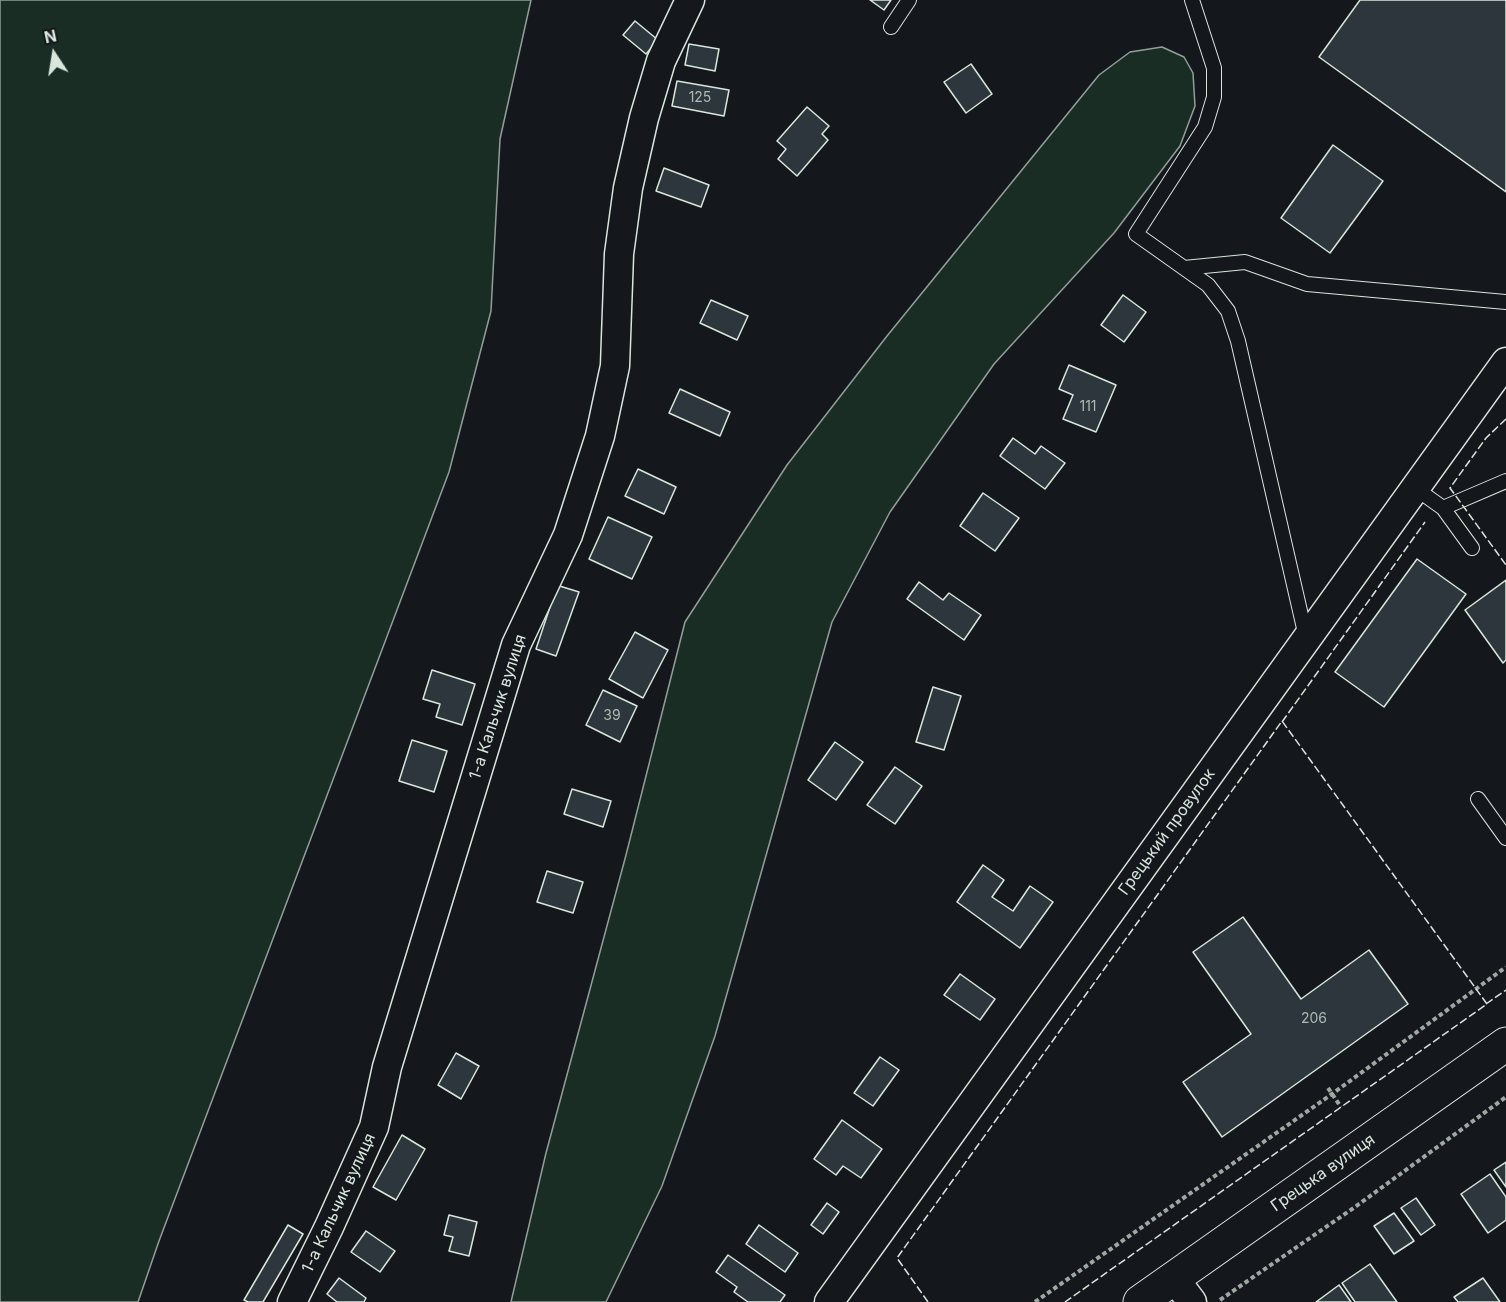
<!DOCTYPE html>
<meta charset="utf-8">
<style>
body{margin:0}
#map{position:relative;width:1506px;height:1302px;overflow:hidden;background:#14181c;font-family:Inter,sans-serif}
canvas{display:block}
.north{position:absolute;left:24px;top:24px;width:60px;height:60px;-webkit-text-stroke:4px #14181c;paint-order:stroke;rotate:348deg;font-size:16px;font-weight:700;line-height:24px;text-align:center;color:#d8e6dc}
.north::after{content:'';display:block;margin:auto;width:21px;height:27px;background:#d8e6dc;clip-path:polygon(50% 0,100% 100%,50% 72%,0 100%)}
</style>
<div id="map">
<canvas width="1506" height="1302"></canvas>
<div class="north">N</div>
</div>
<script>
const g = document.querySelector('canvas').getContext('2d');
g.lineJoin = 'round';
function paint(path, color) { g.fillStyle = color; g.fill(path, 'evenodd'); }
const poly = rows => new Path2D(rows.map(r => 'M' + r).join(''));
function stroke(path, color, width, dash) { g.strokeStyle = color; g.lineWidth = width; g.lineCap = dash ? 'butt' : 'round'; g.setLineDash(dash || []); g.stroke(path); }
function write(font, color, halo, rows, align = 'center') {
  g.font = font + ' Inter,sans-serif'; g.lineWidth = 4.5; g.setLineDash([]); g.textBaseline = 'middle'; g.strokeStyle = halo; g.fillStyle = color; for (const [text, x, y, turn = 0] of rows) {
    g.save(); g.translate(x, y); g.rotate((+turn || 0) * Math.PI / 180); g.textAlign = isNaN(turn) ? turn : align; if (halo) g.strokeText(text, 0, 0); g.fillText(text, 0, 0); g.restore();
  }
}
const green = poly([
 [0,0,531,0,500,139,491,311,449,472,159,1241,138,1302,0,1302,0,0],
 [1162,47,1184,57,1193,73,1195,106,1180,146,1114,233,994,364,890,512,832,622,715,1036,662,1186,606,1302,511,1302,546,1153,626,855,685,622,787,465,887,336,1099,75,1130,52,1162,47]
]);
const building = poly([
 [870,0,891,0,884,10,870,0],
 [1360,0,1506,0,1506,192,1319,57,1360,0],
 [635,21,658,40,646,54,623,35,635,21],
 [689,44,719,49,715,71,685,65,689,44],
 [971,64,992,94,966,113,944,82,971,64],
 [677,81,729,90,724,116,672,106,677,81],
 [807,107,829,126,822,134,828,140,797,176,778,159,786,149,777,141,807,107],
 [1333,145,1383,181,1330,253,1281,218,1333,145],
 [664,168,709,185,701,207,656,191,664,168],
 [1123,295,1146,312,1124,342,1101,325,1123,295],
 [711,300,748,316,737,340,700,323,711,300],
 [1069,365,1116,385,1096,432,1063,419,1073,395,1059,389,1069,365],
 [680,389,730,412,720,436,669,413,680,389],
 [1013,438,1035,454,1041,446,1065,463,1045,489,1000,456,1013,438],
 [638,469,676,487,664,514,625,496,638,469],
 [983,493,1019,518,995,551,960,526,983,493],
 [608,517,652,537,632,579,589,559,608,517],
 [1417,559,1466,594,1384,707,1335,672,1417,559],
 [1506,580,1506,660,1503,663,1465,610,1506,580],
 [919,582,943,600,949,593,981,615,964,640,907,599,919,582],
 [550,583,579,592,556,656,536,649,550,607,543,604,550,583],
 [635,632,668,650,643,698,609,679,635,632],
 [432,670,475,684,462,725,436,717,440,704,423,699,432,670],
 [933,687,961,696,944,750,916,742,933,687],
 [603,690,637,706,620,742,586,725,603,690],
 [412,740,447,751,434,792,399,781,412,740],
 [835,742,863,762,836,800,808,780,835,742],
 [895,767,922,786,895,824,867,805,895,767],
 [572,789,611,801,603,827,564,814,572,789],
 [983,865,1004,880,992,897,1013,911,1030,886,1053,902,1020,948,957,902,983,865],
 [547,871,583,882,573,913,537,902,547,871],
 [1243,917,1301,999,1369,950,1408,1004,1222,1137,1183,1082,1251,1034,1193,952,1243,917],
 [960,974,995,999,980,1020,944,995,960,974],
 [456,1053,479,1066,461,1099,438,1085,456,1053],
 [880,1057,899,1070,873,1106,854,1093,880,1057],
 [842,1120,882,1149,861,1178,843,1166,836,1175,814,1159,842,1120],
 [402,1135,425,1149,396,1200,373,1187,402,1135],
 [1506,1162,1506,1187,1494,1170,1506,1162],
 [1490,1174,1506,1197,1506,1220,1488,1233,1461,1194,1490,1174],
 [1416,1198,1435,1225,1421,1235,1401,1208,1416,1198],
 [827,1203,839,1212,823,1234,811,1225,827,1203],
 [1394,1213,1414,1241,1394,1254,1374,1226,1394,1213],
 [449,1215,477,1222,469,1256,449,1251,453,1237,444,1235,449,1215],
 [288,1225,303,1234,263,1302,248,1302,244,1300,288,1225],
 [759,1225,798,1253,785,1272,746,1244,759,1225],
 [366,1231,395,1251,380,1272,351,1252,366,1231],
 [728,1255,785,1295,780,1302,748,1302,734,1292,737,1287,716,1272,728,1255],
 [1370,1264,1397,1302,1355,1302,1342,1283,1370,1264],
 [339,1278,366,1298,364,1302,337,1302,327,1294,339,1278],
 [1483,1278,1500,1302,1458,1302,1454,1297,1483,1278],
 [1339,1285,1351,1302,1316,1302,1339,1285]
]);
const path = poly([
 [1328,1088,1341,1107],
 [1220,1300,1355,1207,1506,1097],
 [1035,1302,1332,1094,1506,967]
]);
const service = poly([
 [1192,0,1214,68,1214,97,1205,127,1136,234,1208,285,1228,311,1238,341,1306,637],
 [891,27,909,0],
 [1184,268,1245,262,1307,284,1506,302],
 [1415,488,1443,508,1472,548],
 [1443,508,1506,481],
 [1478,799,1506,838]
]);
const minor = poly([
 [1174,1278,1192,1302],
 [292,1302,329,1227,374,1127,387,1067,516,645,568,535,600,436,615,366,619,254,628,188,644,118,661,61,690,0],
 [829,1302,1506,362]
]);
const tertiary = poly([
 [1140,1302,1506,1044]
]);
const fence = poly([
 [1506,419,1486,438,1450,488,1506,565],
 [1282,722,1425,522],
 [1486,1004,1506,990],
 [928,1302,897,1258,1282,721,1487,1004,1065,1302]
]);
const numberNames = [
 ["125",700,98],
 ["111",1088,407],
 ["39",612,716],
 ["206",1314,1019]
];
const streetNames = [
 ["1-а Кальчик вулиця",498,707,-72],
 ["Грецький провулок",1167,832,-54],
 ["Грецька вулиця",1323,1173,-35],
 ["1-а Кальчик вулиця",339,1203,-65]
];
paint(green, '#1a2d24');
stroke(green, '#939e99', 1.5);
paint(building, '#2c363c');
stroke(building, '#d8e6dc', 1.5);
stroke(service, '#d8e6dc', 16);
stroke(minor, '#d8e6dc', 31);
stroke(tertiary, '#d8e6dc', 35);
stroke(path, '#9da8a2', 4, [4.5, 3]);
stroke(service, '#14181c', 14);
stroke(minor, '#14181c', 28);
stroke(tertiary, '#14181c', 33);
stroke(fence, '#d8e6dc', 1.5, [8, 3]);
write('14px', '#adbab4', null, numberNames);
write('16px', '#d8e6dc', '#14181c', streetNames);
</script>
